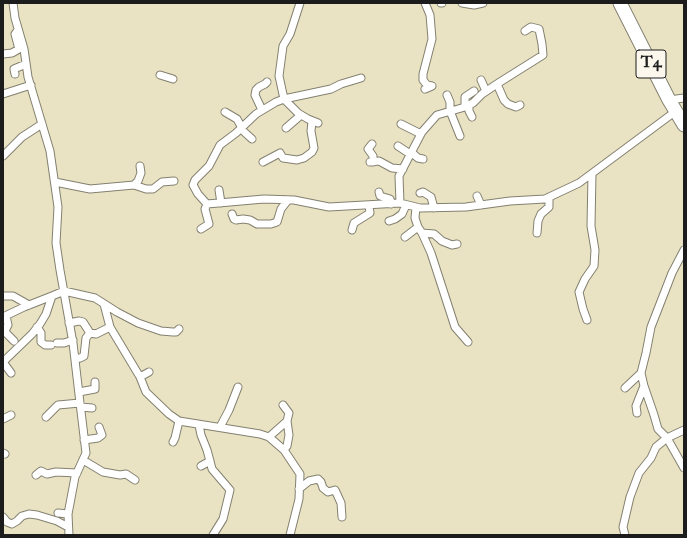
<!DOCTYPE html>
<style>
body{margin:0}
#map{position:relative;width:687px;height:538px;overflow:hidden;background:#eae3c3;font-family:"IM FELL Double Pica",serif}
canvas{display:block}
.frame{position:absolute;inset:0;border:4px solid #1c1c1c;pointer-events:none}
</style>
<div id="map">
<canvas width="687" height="538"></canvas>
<div class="frame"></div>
</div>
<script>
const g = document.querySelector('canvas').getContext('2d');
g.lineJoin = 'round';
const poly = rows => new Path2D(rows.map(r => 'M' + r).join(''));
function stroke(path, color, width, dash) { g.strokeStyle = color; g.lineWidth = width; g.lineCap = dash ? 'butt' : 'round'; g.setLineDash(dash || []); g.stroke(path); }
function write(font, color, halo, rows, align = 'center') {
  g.font = font + ' "IM FELL Double Pica",serif'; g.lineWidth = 4; g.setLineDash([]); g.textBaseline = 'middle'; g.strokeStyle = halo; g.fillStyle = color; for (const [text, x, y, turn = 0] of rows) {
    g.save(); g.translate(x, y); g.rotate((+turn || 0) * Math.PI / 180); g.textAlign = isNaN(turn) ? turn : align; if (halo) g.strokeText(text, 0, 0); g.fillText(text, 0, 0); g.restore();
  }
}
const street = poly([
 [13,3,15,18,24,49,28,77,50,151,58,207,56,243,60,270,73,343,80,403,86,453,75,477,68,514,69,535],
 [300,3,290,34,283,46,279,76,284,99,298,113,308,119,318,123],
 [425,3,430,15,432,39,423,74,423,80,427,85,432,86,425,89],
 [441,3,442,3],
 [462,3,474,5,483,3],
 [3,54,12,53,19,49,15,34,18,30],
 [15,74,14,69,26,64],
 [160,75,173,79],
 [361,78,341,84,331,89,284,99,276,102,256,114,236,133,220,145,209,166,195,180,193,185,198,194,207,204,264,199,294,200,329,207,400,203,420,208,466,207,510,201,545,199,579,183,676,111],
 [481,80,486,91],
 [497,84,504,100,508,104,516,107,520,105],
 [3,94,31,85],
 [447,95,450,102,450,111,460,136],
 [669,100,684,98],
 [469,105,469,111,472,117],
 [465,107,465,97,474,91],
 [262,110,255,95,256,90,259,87,265,84,267,82],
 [225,112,237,119,242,128],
 [401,124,421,134],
 [286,128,301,115],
 [241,129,252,139],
 [372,144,368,149,373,156,373,162],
 [398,146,410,154],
 [411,152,418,158,423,159],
 [3,156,22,137,42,124],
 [263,162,280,153,283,158,297,160,304,158,312,152,314,148,311,131,312,121],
 [370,162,379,161,392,168,403,169],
 [55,182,90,189,134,185,146,189,153,189,162,182,174,181],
 [134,185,138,181,141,173,140,166],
 [219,190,221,203],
 [379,192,380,196,390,199,391,204],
 [420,193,423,192,431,197,434,208],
 [477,196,481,205],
 [400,203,399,176,422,132,437,115,465,107,473,103,482,94,500,82,543,55,542,44,539,29,531,27,525,31],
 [232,214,234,219,236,220,243,219,250,220,257,224,271,224,277,222,281,209,288,200],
 [389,221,395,219,402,214,406,205],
 [418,227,422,233,431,253,455,327,468,342],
 [201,229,209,224,205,209,207,204],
 [352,230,354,223,370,213,369,205],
 [422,233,434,234,442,241,452,245,457,244],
 [537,233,538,221,541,214,549,207,549,197],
 [405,237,418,227,415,218,416,207],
 [3,296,13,296,29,305],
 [104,304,110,327,140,377,146,392,169,414,179,421,260,434,269,437,284,450,300,474,299,499,290,535],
 [6,316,8,325,5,331,7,334,14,341],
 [3,317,24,307,52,296],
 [587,320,583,309,579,292,585,279,594,266,595,250,591,226,592,174],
 [69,323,79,321,83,322,90,333,96,334,110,327],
 [37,327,41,333,41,342,45,345,51,345],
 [57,343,64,343,73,340],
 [75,359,80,358,84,356,86,338,90,333],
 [3,362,32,334,40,324,46,314,52,296,64,291,95,298,117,312,138,323,161,331,173,332,176,332,179,329],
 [3,362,11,373],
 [140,377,149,372],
 [625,388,641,373],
 [79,392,95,389,95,382],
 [81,407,92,408],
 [637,413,636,406,644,386,641,373,646,353,651,327,672,273,684,250],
 [46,417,58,405,80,403],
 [3,419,11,415],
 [199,425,201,435,207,450,210,461,201,466],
 [220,427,229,410,238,387],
 [684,430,667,438,684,468],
 [269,437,287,421,289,413,283,405],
 [84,440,98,438,102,435,99,427],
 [173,442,175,438,179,421],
 [284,450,287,446,289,435,287,421],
 [3,453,5,454],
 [83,460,103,472,120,475,126,474,135,480],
 [210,461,212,469,230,490,223,519,213,535],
 [36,475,41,471,47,474,56,472,77,473],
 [299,489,309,481,318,479,321,482,323,488,328,492,335,490,341,503,342,517],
 [58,513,68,514],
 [3,517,7,522,12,524,17,521,22,516,29,514,37,515,57,521,68,527],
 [625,535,623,527,630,497,639,473,651,458,656,447,667,438,658,429,654,415,644,386]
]);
const highway = poly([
 [620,3,669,100,684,125]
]);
const shields = [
 [651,64,30]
];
const shieldNames = [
 ["T4",651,64]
];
stroke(street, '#838070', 9);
stroke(highway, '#838070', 15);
stroke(street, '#fff', 7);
stroke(highway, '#fff', 13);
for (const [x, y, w] of shields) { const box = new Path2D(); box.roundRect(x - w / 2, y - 14, w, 28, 3); g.fillStyle = '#fbf7ec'; g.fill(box); stroke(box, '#1c1c1c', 1); }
write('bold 16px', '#1c1c1c', null, shieldNames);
</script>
